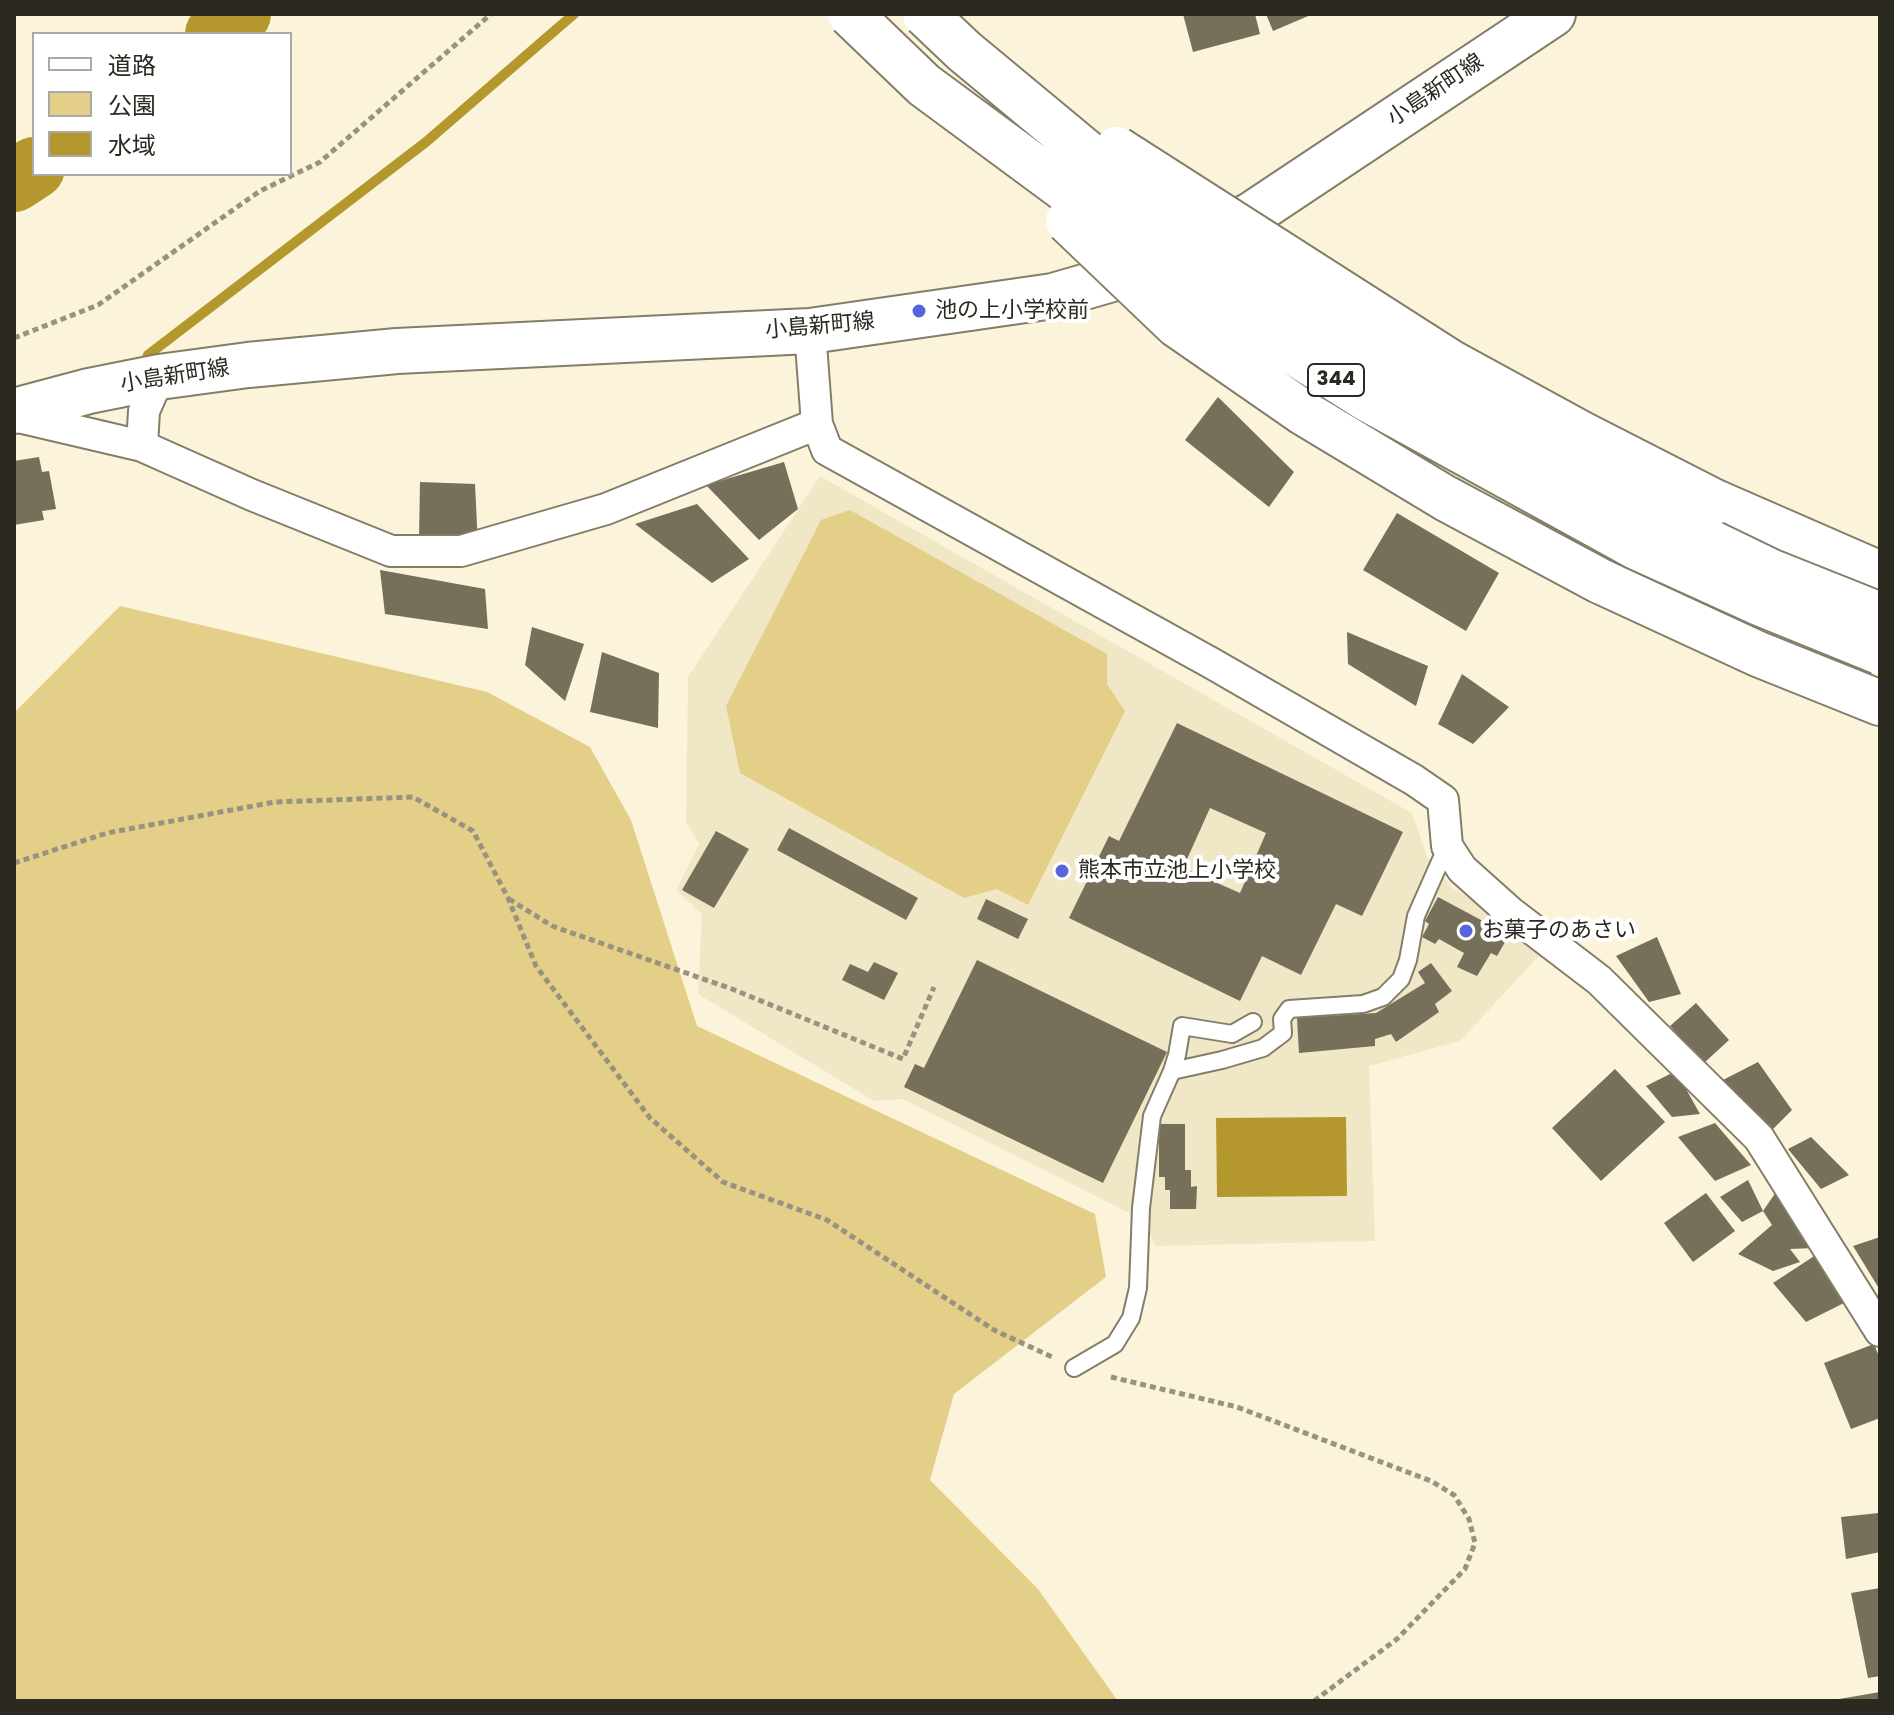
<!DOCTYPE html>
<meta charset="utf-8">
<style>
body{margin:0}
#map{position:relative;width:1894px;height:1715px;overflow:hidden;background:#fbf4db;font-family:Poppins,"Noto Sans JP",sans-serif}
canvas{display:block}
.frame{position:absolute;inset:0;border:16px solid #2c2920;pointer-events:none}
.legend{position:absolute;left:32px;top:32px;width:260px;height:144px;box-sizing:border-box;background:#fff;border:2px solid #aba9a6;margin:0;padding:10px 14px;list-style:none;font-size:24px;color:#2c2920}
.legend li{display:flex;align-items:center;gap:16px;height:40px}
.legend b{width:40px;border:2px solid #aba9a6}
</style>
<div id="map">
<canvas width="1894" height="1715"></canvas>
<div class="frame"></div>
<ul class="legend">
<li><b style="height:10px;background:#fff"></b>道路</li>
<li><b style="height:22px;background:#e4cf88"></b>公園</li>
<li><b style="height:22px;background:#b5982d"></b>水域</li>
</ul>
</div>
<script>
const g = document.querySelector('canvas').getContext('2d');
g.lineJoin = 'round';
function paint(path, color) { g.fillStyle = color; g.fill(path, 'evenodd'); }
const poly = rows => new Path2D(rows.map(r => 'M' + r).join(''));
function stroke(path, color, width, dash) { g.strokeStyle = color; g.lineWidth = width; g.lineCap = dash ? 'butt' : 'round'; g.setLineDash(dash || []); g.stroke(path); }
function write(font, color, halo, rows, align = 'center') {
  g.font = font + ' Poppins,"Noto Sans JP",sans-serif'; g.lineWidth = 8; g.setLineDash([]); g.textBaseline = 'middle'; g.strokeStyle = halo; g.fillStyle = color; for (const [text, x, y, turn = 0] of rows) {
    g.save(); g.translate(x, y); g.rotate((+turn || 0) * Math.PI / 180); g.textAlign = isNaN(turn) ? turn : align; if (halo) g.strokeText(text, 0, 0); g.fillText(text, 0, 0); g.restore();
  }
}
const built = poly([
 [820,476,1412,813,1427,856,1451,887,1547,947,1460,1041,1369,1066,1375,1241,1155,1246,1145,1221,903,1099,874,1101,698,994,702,914,676,890,699,844,686,822,688,677]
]);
const green = poly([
 [850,510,1107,654,1107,684,1125,711,1028,905,997,889,964,898,740,773,726,706,821,520],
 [120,606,487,692,590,747,631,820,697,1026,1095,1214,1106,1277,954,1394,930,1480,1038,1589,1118,1701,14,1701,14,713]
]);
const water = poly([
 [1346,1117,1347,1196,1217,1197,1216,1118]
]);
const stream = poly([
 [142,368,148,355,426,142,574,14]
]);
const river = poly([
 [216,34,240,14],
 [14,181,34,168]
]);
const building = poly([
 [1183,14,1255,14,1260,34,1193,52],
 [1266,14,1313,14,1273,31],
 [1218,397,1294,472,1269,507,1185,440],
 [39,457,42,472,49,471,56,509,42,511,44,520,14,525,14,461],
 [784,462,798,509,759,540,706,485],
 [420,482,475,484,478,546,419,539],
 [697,504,749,559,712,583,635,524],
 [1397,513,1499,573,1466,631,1363,570],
 [380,570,485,589,488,629,385,614],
 [532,627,584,644,565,701,525,665],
 [1347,632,1428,666,1416,706,1348,664],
 [602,652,659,673,658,728,590,712],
 [1462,674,1509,707,1473,744,1438,724],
 [1177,723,1403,832,1362,916,1336,904,1301,975,1262,956,1240,1001,1069,918,1109,836,1119,841],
 [1210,808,1266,833,1240,893,1183,868],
 [789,828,918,898,906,920,777,850],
 [716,831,749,849,714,908,682,890],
 [1438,897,1509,935,1497,956,1491,953,1477,976,1457,967,1464,953,1439,939,1435,944,1422,937,1429,924,1425,921],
 [986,899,1028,919,1018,939,977,919],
 [1657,937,1681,994,1649,1002,1616,956],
 [977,960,1167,1052,1103,1183,904,1087,915,1064,924,1068],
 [874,962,898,973,884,1000,842,980,850,964,868,972],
 [1431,963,1452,991,1435,1004,1439,1012,1396,1042,1391,1034,1375,1039,1375,1046,1299,1053,1297,1018,1376,1013,1425,983,1418,972],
 [1696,1003,1729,1040,1704,1063,1670,1026],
 [1758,1062,1792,1110,1770,1132,1723,1080],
 [1615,1069,1665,1122,1601,1181,1552,1128],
 [1676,1071,1700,1114,1672,1117,1646,1086],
 [1715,1123,1751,1165,1715,1181,1678,1137],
 [1159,1124,1185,1124,1185,1170,1191,1170,1191,1187,1197,1186,1196,1209,1170,1209,1170,1190,1165,1190,1165,1177,1159,1177],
 [1811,1137,1849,1175,1821,1189,1788,1149],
 [1785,1179,1814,1248,1790,1249,1800,1262,1773,1271,1738,1254,1772,1225,1763,1211],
 [1748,1180,1763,1211,1742,1222,1720,1197],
 [1706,1193,1735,1231,1693,1262,1664,1223],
 [1880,1237,1880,1290,1853,1246],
 [1828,1247,1848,1301,1806,1322,1773,1283],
 [1874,1344,1880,1359,1880,1418,1851,1429,1824,1363],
 [1879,1513,1880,1552,1846,1559,1841,1517],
 [1880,1588,1880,1676,1868,1678,1851,1593],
 [1880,1692,1880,1701,1839,1701,1839,1699]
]);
const path = poly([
 [14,338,98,305,260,191,320,162,491,14],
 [14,863,107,833,275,802,413,797,473,831,508,898,536,966,650,1118,723,1182,827,1220,994,1330,1052,1357],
 [509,899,552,926,732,989,903,1059,934,987],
 [1111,1377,1237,1407,1431,1481,1454,1495,1469,1519,1475,1543,1465,1569,1397,1639,1314,1701]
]);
const service = poly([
 [1172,1071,1177,1055,1182,1026,1232,1034,1253,1022],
 [1074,1368,1115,1344,1131,1318,1138,1288,1141,1208,1152,1116,1172,1071,1222,1060,1263,1048,1283,1033,1282,1019,1289,1009,1363,1004,1383,997,1401,979,1408,960,1416,916,1447,846]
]);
const minor = poly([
 [810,331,817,424,827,450,1213,664,1414,780,1443,800,1447,846,1462,869,1510,912,1599,980,1759,1138,1880,1331],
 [159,377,144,411,142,446,252,495,391,551,461,551,606,509,817,424],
 [14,416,142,446]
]);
const secondary = poly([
 [14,411,89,391,159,377,248,365,397,351,810,331,1053,296,1143,270,1251,215,1553,14]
]);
const motorway = poly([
 [1715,502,1880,574],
 [1600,581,1758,654,1880,703]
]);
const motorwayBridge = poly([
 [850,14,924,85,1242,320,1367,399,1636,547,1757,602,1880,652],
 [925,14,964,51,1182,232,1383,370,1522,451,1772,572,1880,615],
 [1117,149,1450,362,1580,433,1715,502],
 [1068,221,1177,325,1304,413,1445,498,1600,581]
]);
const markers = [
 [919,311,8,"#5666dc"],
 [1062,871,8,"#5666dc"],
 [1466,931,8,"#5666dc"]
];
const shields = [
 [1336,380,56]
];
const shieldNames = [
 ["344",1336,380]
];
const streetNames = [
 ["小島新町線",1436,91,-34],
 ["小島新町線",820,327,-5],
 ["小島新町線",175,377,-9]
];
const poiNames = [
 ["池の上小学校前",935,311],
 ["熊本市立池上小学校",1078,871],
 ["お菓子のあさい",1482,931]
];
paint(built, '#f0e7c7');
paint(green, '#e4cf88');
paint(water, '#b5982d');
stroke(stream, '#b5982d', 10);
stroke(river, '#b5982d', 62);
paint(building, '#766f59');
stroke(service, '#847d67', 20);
stroke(minor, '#847d67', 34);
stroke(secondary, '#847d67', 48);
stroke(motorway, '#847d67', 48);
stroke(path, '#989381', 5, [6, 4]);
stroke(service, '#fff', 16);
stroke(minor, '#fff', 30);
stroke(secondary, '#fff', 44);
stroke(motorway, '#fff', 44);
stroke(motorwayBridge, '#847d67', 48, []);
stroke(motorwayBridge, '#fff', 44);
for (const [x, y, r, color] of markers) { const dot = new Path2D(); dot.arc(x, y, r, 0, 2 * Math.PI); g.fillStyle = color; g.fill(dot); stroke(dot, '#fff', 3); }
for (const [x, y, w] of shields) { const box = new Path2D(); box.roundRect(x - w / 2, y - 16, w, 32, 6); g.fillStyle = '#fff'; g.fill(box); stroke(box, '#2c2920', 2); }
write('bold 20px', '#2c2920', null, shieldNames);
write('22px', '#2c2920', '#fff', streetNames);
write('22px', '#2c2920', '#fff', poiNames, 'left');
</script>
